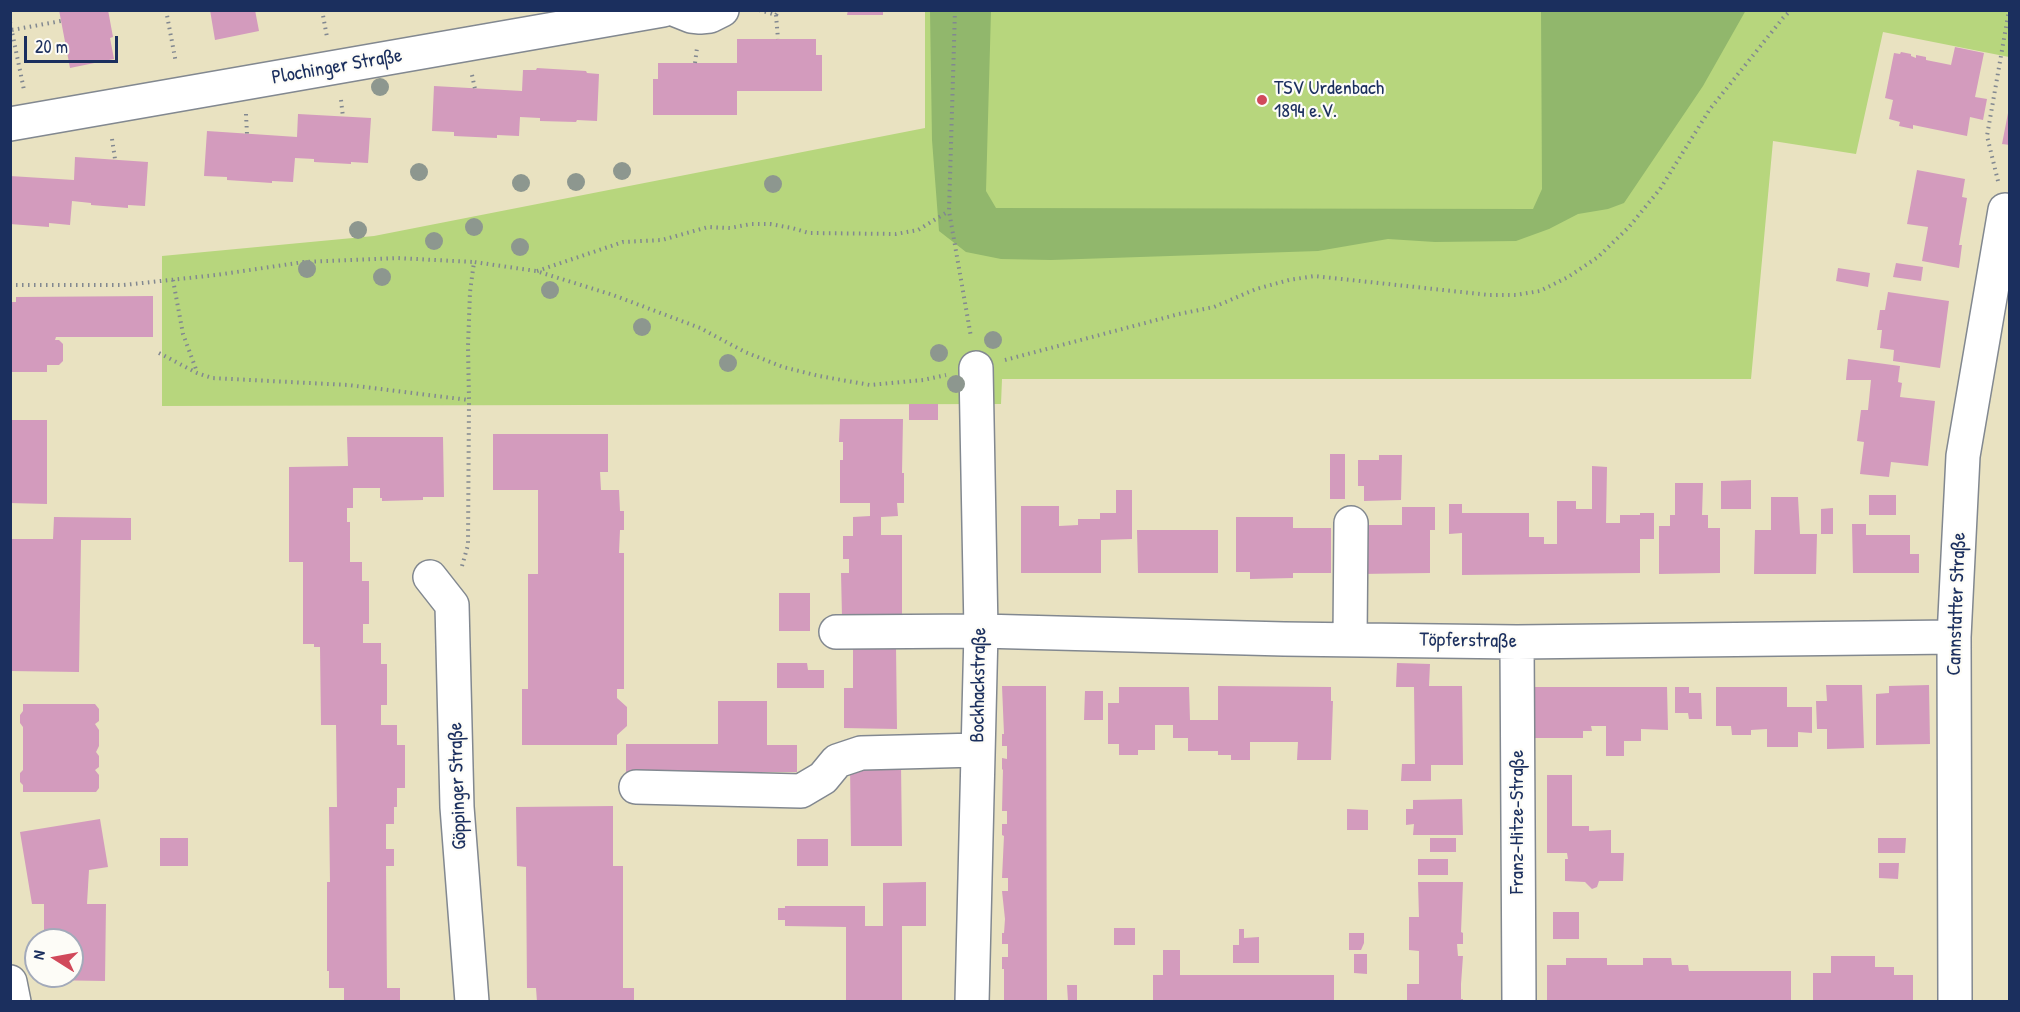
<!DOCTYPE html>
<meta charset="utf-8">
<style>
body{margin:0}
#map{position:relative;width:2020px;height:1012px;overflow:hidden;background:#e9e2c1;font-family:"Patrick Hand",sans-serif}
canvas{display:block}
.frame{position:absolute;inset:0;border:12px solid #1b2f5e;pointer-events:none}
.north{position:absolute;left:24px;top:928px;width:60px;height:60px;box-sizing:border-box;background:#fdfcf7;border:2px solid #a3aaba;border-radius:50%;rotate:281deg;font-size:16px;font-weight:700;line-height:24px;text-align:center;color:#1b2f5e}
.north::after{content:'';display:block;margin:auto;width:21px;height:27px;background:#d1495b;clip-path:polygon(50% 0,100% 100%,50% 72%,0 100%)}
.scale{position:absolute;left:24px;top:36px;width:94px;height:27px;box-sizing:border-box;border:3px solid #1b2f5e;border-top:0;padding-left:8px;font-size:18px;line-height:21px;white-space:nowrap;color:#1b2f5e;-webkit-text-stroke:4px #fdfcf7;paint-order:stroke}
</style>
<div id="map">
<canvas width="2020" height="1012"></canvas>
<div class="frame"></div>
<div class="north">N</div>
<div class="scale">20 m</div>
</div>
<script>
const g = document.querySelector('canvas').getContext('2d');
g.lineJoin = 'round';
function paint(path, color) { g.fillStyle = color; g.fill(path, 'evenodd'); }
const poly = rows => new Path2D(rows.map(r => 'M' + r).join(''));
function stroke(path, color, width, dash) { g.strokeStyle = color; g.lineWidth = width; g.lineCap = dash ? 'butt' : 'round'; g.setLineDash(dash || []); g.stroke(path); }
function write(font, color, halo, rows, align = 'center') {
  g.font = font + ' "Patrick Hand",sans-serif'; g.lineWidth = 4.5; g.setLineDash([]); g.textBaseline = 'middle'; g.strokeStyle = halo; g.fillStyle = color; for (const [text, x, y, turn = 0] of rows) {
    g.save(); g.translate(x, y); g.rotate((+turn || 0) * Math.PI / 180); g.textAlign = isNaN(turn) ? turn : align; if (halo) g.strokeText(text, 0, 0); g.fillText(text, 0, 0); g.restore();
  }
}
const green = poly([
 [925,11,2009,11,2009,57,1883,32,1856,154,1773,141,1751,379,1002,379,1001,404,162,406,162,256,374,236,925,128]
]);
const forest = poly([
 [1746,10,1703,86,1624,203,1608,209,1578,214,1549,229,1516,241,1435,242,1388,239,1318,251,1051,260,1001,259,966,252,939,231,932,140,930,11,991,11,986,191,996,208,1533,209,1542,189,1541,11]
]);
const building = poly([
 [59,10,108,10,113,37,110,38,114,59,70,68],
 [210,10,255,10,259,31,215,40],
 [848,10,883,10,883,15,847,15],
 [737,39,816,39,816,55,822,55,822,91,737,91,737,115,653,115,653,79,658,79,658,63,737,63],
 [1955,47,1984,53,1975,97,1987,99,1983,120,1970,117,1967,136,1913,125,1913,129,1899,126,1900,122,1889,119,1893,100,1885,98,1894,53,1900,54,1901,52,1911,54,1911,56,1916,58,1916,55,1926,57,1926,60,1951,65],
 [537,68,586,71,587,73,599,74,597,121,577,120,576,122,540,121,540,118,520,117,519,136,497,135,497,138,454,136,454,132,432,131,434,86,522,91,523,70,536,70],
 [2008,113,2010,114,2010,145,2002,144],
 [298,114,371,118,368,163,351,162,351,164,314,162,314,159,295,158,293,182,272,181,272,183,227,180,227,177,204,176,207,131,297,137],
 [75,157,148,162,145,206,128,205,128,208,91,205,91,203,72,201,70,225,49,223,49,227,10,224,10,176,74,180],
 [1917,170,1965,179,1962,197,1967,198,1959,245,1962,245,1959,268,1922,261,1928,227,1907,224],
 [1896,263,1923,267,1921,281,1893,277],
 [1838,268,1870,273,1868,287,1836,281],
 [1888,292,1949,301,1940,368,1893,361,1894,350,1880,348,1882,330,1877,330,1880,310,1885,310],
 [153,296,153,337,56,337,55,340,59,340,63,344,63,361,59,365,47,365,47,372,10,372,10,302,16,302,16,297],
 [1848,359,1900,366,1898,382,1902,383,1900,397,1935,401,1928,466,1891,462,1889,477,1860,474,1864,442,1857,441,1861,410,1868,410,1871,380,1846,380],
 [909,404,938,404,938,420,909,420],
 [840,419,903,419,902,473,904,473,904,503,897,503,898,516,881,517,881,535,902,535,902,617,842,617,841,573,849,573,849,559,843,559,843,536,853,536,853,517,870,516,870,503,840,503,840,460,843,460,843,442,839,442],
 [10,420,47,420,47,504,10,503],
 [493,434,608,434,608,472,600,472,601,490,619,490,620,511,624,511,624,530,620,530,619,553,624,553,624,689,617,689,617,698,627,707,627,726,617,735,617,745,522,745,522,689,528,689,528,574,538,574,538,490,493,490],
 [347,437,443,437,444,497,423,497,423,500,382,501,382,498,380,498,380,488,353,488,353,508,347,508,347,522,350,522,350,562,362,562,362,581,369,581,369,624,363,624,363,643,381,643,381,664,387,664,387,705,381,705,381,725,397,725,397,745,405,745,405,788,397,788,397,807,394,807,394,824,386,824,386,849,394,849,394,866,386,866,387,988,400,988,400,1002,344,1002,344,988,329,988,329,971,327,971,327,882,330,882,329,807,337,807,336,725,321,725,320,647,314,647,314,644,303,644,303,562,289,562,289,467,348,466],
 [1330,454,1345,454,1345,499,1330,499],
 [1379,455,1402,455,1401,500,1364,501,1364,486,1358,486,1358,460,1379,460],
 [1592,466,1607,467,1606,523,1620,523,1620,515,1640,515,1640,513,1654,513,1654,539,1640,539,1640,573,1462,575,1462,533,1449,534,1449,504,1462,504,1462,513,1529,513,1529,537,1544,537,1544,544,1557,544,1557,501,1576,501,1576,509,1592,509],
 [1751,480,1751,509,1721,509,1721,481],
 [1675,483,1703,483,1702,515,1708,515,1708,528,1720,528,1720,573,1659,574,1659,526,1670,526,1670,515,1675,515],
 [1116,490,1132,490,1132,539,1101,540,1101,573,1021,573,1021,506,1059,506,1059,526,1078,525,1078,519,1100,519,1100,513,1116,513],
 [1869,495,1896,495,1896,515,1869,515],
 [1771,497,1798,497,1800,534,1817,534,1816,574,1754,574,1755,530,1771,530],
 [1402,507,1435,507,1435,530,1430,530,1430,573,1360,574,1360,525,1402,525],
 [1833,508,1833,534,1821,534,1821,509],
 [54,517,131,518,131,540,81,540,79,672,10,671,12,539,53,539],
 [1236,517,1293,517,1293,528,1331,528,1331,573,1293,573,1293,578,1250,579,1250,572,1236,572],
 [1852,524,1866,524,1866,535,1910,535,1910,554,1919,554,1919,573,1853,573],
 [1137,530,1218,530,1218,573,1138,573],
 [779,593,810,593,810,631,779,631],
 [853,646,896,646,897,729,844,728,844,688,853,688],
 [777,663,807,663,808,670,824,670,824,688,777,688],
 [1397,663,1430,664,1429,686,1462,686,1463,765,1431,765,1431,781,1401,781,1402,764,1415,764,1414,687,1396,687],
 [1826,685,1862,685,1864,748,1827,749,1827,729,1817,729,1816,701,1827,701],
 [1929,685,1930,744,1876,745,1876,694,1889,693,1889,686],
 [1002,686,1046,686,1047,1002,1004,1002,1004,969,1002,969,1002,957,1008,957,1008,944,1002,944,1002,933,1004,933,1005,919,1002,891,1008,891,1008,878,1002,878,1004,836,1002,835,1002,824,1007,824,1007,811,1002,811,1003,769,1002,770,1002,758,1007,759,1007,746,1002,746,1002,734,1004,734],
 [1218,686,1331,687,1331,701,1333,701,1331,760,1297,760,1298,742,1250,742,1250,760,1231,760,1231,755,1218,755,1218,751,1188,751,1188,738,1173,738,1173,725,1155,725,1155,750,1138,750,1138,755,1119,755,1119,744,1108,744,1108,703,1119,703,1119,687,1189,687,1190,720,1218,720],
 [1534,687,1667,687,1668,730,1641,729,1641,741,1624,741,1624,756,1606,756,1606,726,1591,726,1592,731,1583,731,1583,738,1534,738],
 [1675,687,1689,687,1689,693,1701,693,1702,719,1689,719,1688,713,1675,713],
 [1716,687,1787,687,1787,707,1812,707,1812,733,1798,732,1798,747,1767,747,1767,729,1751,730,1751,735,1732,735,1731,726,1716,726],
 [1085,691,1103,691,1103,720,1084,720],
 [718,701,767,701,767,745,797,745,797,772,626,772,626,744,718,744],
 [23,704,95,704,99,709,99,721,95,724,99,730,99,746,96,752,99,756,99,767,95,770,99,775,99,788,96,792,23,792,23,785,20,782,20,773,23,770,23,727,20,723,20,715,23,711],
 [850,764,901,764,902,846,851,846],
 [1547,775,1572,775,1572,826,1589,826,1589,831,1611,830,1611,853,1624,853,1623,881,1599,881,1597,887,1592,889,1585,882,1565,881,1565,859,1568,859,1567,853,1547,853],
 [1462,799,1463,835,1413,835,1414,824,1406,825,1406,809,1413,809,1413,800],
 [613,806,613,866,623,866,623,988,634,988,634,1002,537,1002,536,988,527,988,526,867,517,866,516,807],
 [1347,809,1368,810,1368,830,1347,830],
 [100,819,108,867,89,870,87,904,106,904,105,981,44,980,44,976,72,976,72,940,44,940,44,904,32,904,20,832],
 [160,838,188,838,188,866,160,866],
 [1430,838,1456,838,1456,852,1430,852],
 [1878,838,1906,838,1905,853,1878,853],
 [797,839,828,839,828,866,797,866],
 [1418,859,1448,859,1448,875,1418,875],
 [1879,863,1899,863,1898,879,1879,878],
 [926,882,926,926,902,926,902,1002,846,1002,846,927,785,926,785,920,778,920,778,908,785,908,785,906,865,906,865,926,883,926,883,883],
 [1418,882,1463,882,1461,932,1463,933,1463,944,1457,944,1458,956,1463,956,1461,984,1461,999,1463,999,1463,1002,1407,1002,1407,984,1419,984,1419,951,1409,950,1409,917,1419,917],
 [1553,912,1579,912,1579,939,1553,939],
 [1114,928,1135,928,1135,945,1114,945],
 [1239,929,1244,929,1244,938,1259,937,1259,963,1233,963,1233,945,1239,945],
 [1349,933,1364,933,1364,943,1361,950,1349,950],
 [1163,950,1180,950,1180,975,1334,975,1334,1002,1153,1002,1153,975,1163,975],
 [1354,954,1367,954,1367,974,1354,973],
 [1831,956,1875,956,1875,967,1894,967,1894,975,1913,975,1913,1002,1813,1002,1813,973,1831,973],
 [1566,958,1607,958,1607,965,1643,965,1643,958,1671,958,1672,965,1688,965,1689,971,1791,971,1791,1002,1547,1002,1547,965,1566,965],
 [1067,985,1077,985,1077,1002,1068,1002]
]);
const path = poly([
 [166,10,176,63],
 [322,10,327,37],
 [759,10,776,15,779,10],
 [955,10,949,211,971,337],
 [776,15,778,39],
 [10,22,24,90],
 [12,30,61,21],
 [695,63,697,48],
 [472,75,475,89],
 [341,100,343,117],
 [246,114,247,134],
 [112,139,115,159],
 [1998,181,1987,136,2009,10],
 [537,271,623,242,662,240,708,227,730,228,751,224,770,224,792,228,809,233,896,234,918,230,949,211],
 [173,280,183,334,197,372],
 [10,285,124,285,216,275,304,262,397,258,474,262],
 [159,353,197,373,212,378,348,385,469,400,468,346,470,292,474,262,536,271,613,295,700,328,745,352,783,367,819,376,870,385,923,380,946,375],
 [1005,360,1179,314,1214,307,1256,289,1289,280,1314,276,1489,295,1516,295,1540,291,1568,277,1598,257,1629,227,1660,189,1710,109,1783,18,1791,10],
 [462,566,468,545,469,400]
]);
const minor = poly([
 [676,10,691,16,700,17,710,16,722,10],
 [10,124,663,10],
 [430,577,452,605,457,807,472,1002],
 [836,632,981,631,1284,639,1517,642,1954,637],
 [1350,640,1351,523],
 [1517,642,1519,1002],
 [636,787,801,791,823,778,837,761,861,753,978,750],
 [10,982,14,1002],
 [972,1002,981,631,976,368],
 [1955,1002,1954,637,1963,456,2005,210]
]);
const trees = [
 [380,87],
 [622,171],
 [419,172],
 [576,182],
 [521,183],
 [773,184],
 [474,227],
 [358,230],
 [434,241],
 [520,247],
 [307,269],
 [382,277],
 [550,290],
 [642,327],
 [993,340],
 [939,353],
 [728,363],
 [956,384]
];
const markers = [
 [1262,100,6,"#d1495b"]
];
const streetNames = [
 ["Plochinger Straße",337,67,-10],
 ["Cannstatter Straße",1957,604,-88],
 ["Töpferstraße",1468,641,1],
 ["Bockhackstraße",979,685,-89],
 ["Göppinger Straße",458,786,-92],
 ["Franz-Hitze-Straße",1518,822,-90]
];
const poiNames = [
 ["TSV Urdenbach",1274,89],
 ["1894 e.V.",1274,112]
];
paint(green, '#b7d67d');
paint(forest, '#91b76c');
paint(building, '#d39bbd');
stroke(minor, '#828890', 36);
stroke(path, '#828890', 4, [1.5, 4.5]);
stroke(minor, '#fff', 33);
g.fillStyle = '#8d978f';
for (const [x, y] of trees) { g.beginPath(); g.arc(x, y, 9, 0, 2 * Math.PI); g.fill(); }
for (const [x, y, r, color] of markers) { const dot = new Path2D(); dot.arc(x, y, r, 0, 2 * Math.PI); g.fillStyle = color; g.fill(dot); stroke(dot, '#fdfcf7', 2); }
write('20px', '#1b2f5e', '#fdfcf7', streetNames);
write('20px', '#1b2f5e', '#fdfcf7', poiNames, 'left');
</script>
